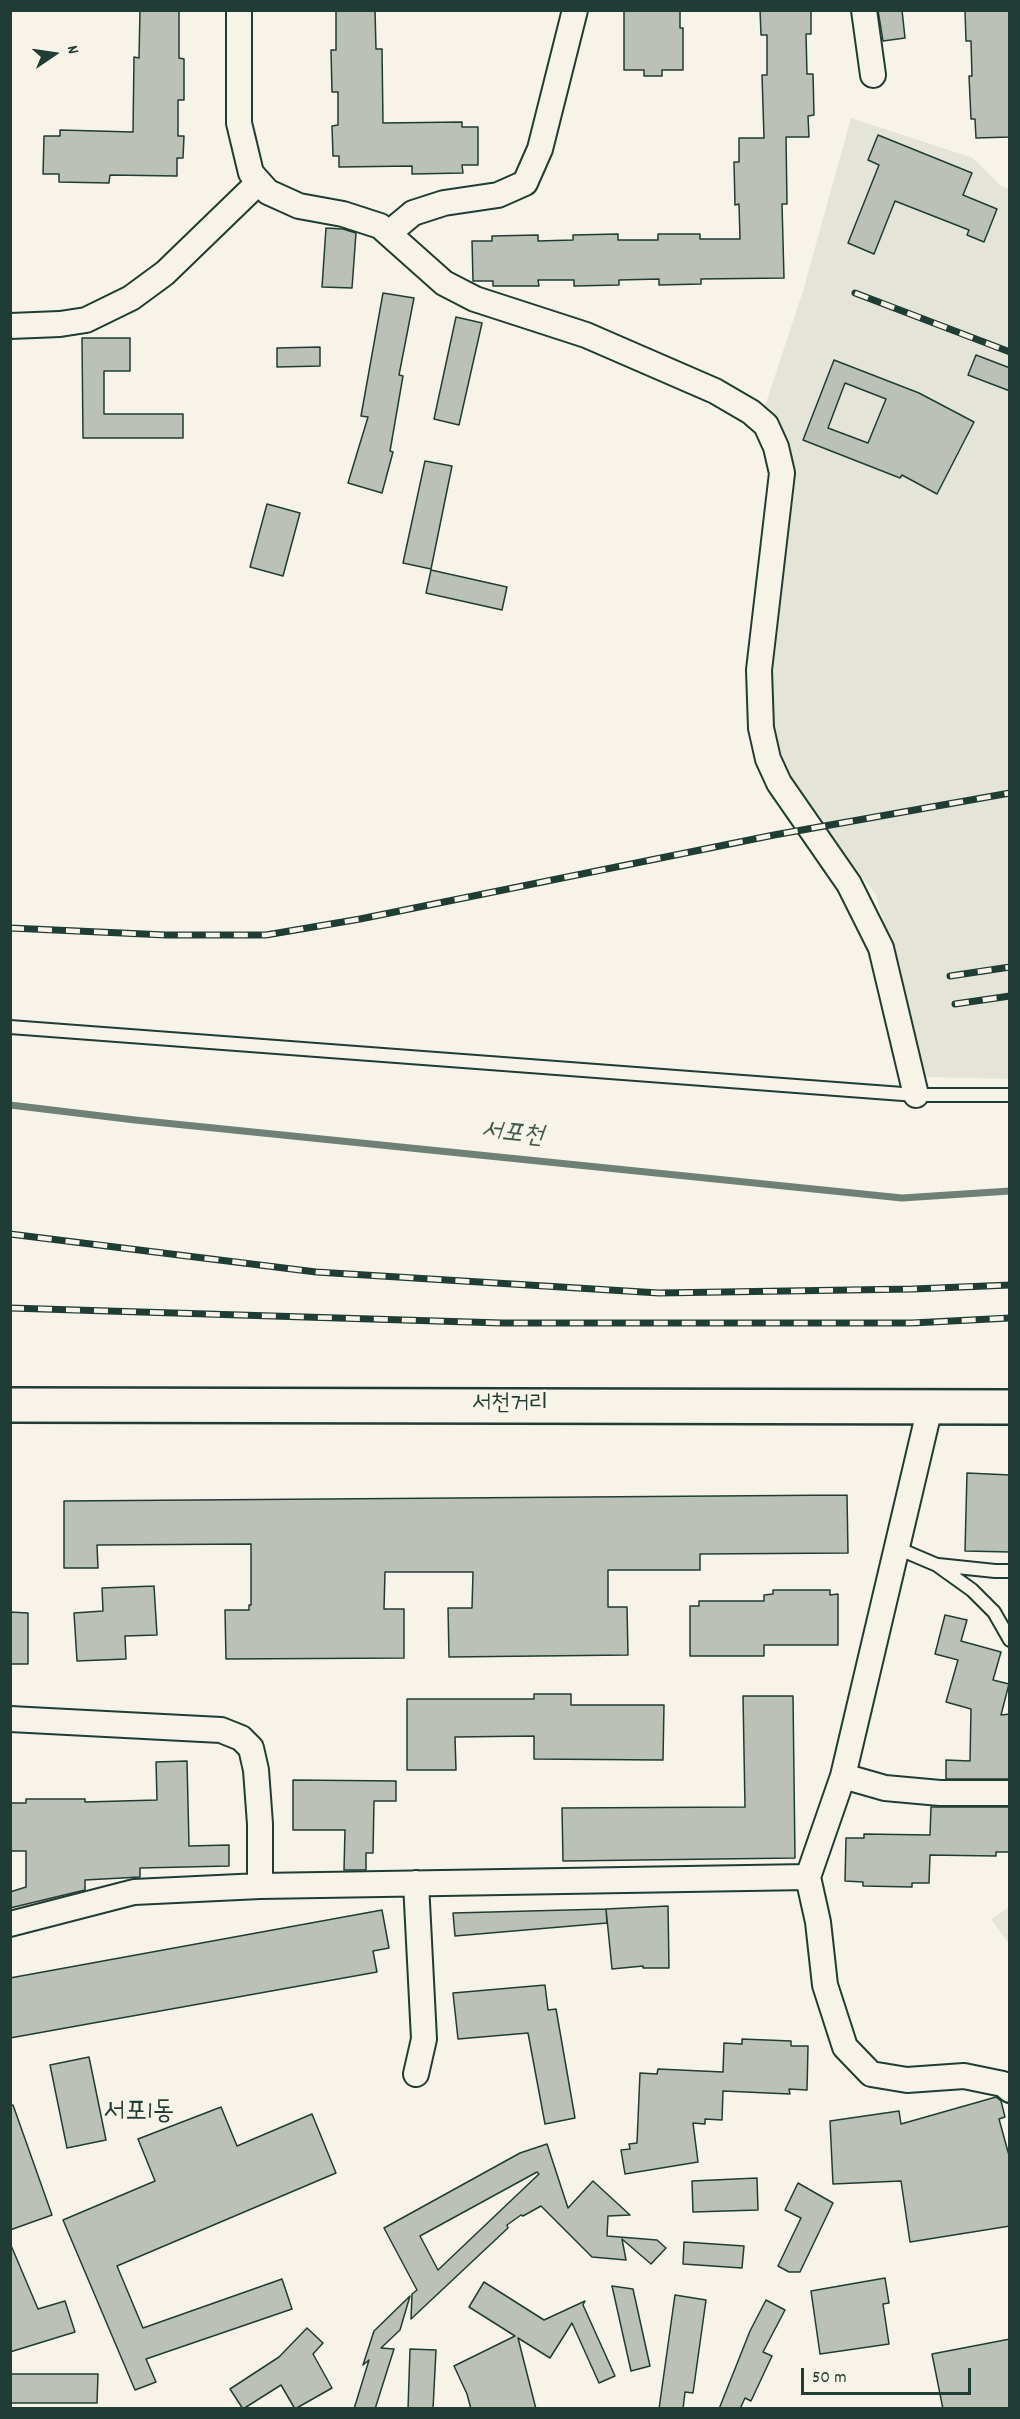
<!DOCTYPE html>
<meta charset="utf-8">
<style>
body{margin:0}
#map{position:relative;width:1020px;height:2419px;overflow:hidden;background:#f7f3e8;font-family:Dekko,sans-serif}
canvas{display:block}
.frame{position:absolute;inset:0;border:12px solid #1f3d34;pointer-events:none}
.north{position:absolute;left:24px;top:24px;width:60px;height:60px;-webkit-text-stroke:4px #f7f3e8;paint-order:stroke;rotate:77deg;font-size:16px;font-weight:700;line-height:24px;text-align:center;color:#1f3d34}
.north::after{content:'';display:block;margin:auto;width:21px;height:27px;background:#1f3d34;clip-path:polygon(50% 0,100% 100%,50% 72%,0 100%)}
.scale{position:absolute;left:801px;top:2368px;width:170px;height:27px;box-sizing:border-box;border:3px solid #1f3d34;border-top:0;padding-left:8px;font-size:18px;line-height:21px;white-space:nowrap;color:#1f3d34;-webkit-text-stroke:4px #f7f3e8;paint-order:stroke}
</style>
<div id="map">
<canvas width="1020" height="2419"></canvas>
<div class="frame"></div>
<div class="north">N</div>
<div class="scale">50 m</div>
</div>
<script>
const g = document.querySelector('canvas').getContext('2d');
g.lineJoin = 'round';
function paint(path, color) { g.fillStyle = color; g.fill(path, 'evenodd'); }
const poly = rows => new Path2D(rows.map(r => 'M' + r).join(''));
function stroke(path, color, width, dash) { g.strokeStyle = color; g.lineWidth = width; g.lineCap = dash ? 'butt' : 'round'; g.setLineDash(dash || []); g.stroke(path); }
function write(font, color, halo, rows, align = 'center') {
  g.font = font + ' Dekko,"Poor Story",sans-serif'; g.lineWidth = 4.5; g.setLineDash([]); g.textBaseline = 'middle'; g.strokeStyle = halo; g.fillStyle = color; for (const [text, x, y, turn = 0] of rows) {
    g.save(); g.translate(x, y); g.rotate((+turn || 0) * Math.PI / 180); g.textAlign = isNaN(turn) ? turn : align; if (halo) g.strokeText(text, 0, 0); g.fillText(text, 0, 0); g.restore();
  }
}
const built = poly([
 [851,118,973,158,1001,186,1009,189,1009,1079,926,1077,876,895,784,774,769,710,795,465,764,409,803,291],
 [1009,1907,1009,1944,991,1919]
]);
const stream = poly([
 [10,1105,135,1120,902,1198,1010,1191]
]);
const building = poly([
 [140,10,179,10,179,58,184,59,184,100,178,100,178,136,184,136,183,158,177,158,177,176,110,175,109,183,59,182,59,174,43,174,44,136,60,136,60,130,133,132,134,57,139,58,140,10],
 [336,10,375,10,376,49,382,49,383,123,462,122,462,127,478,127,478,165,462,165,463,173,412,174,412,166,339,167,339,156,333,156,332,126,338,125,338,92,332,92,331,50,336,50,336,10],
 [624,10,680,10,680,28,683,28,683,70,662,70,662,76,644,76,644,70,624,70,624,10],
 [760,10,811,10,811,34,806,34,807,74,813,74,814,115,808,116,809,137,786,137,787,204,782,204,784,278,701,279,701,284,659,285,659,279,619,280,619,285,574,286,574,280,538,280,539,286,493,286,493,281,473,281,472,241,492,241,492,236,538,235,538,241,573,240,573,235,618,234,618,240,658,240,658,234,700,234,700,239,740,239,739,204,735,205,734,162,739,162,739,138,764,138,762,75,767,75,767,35,761,35,760,10],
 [878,10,902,10,905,38,883,41,878,10],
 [965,10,1010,10,1010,137,976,138,975,119,971,119,969,76,972,76,971,41,966,41,965,10],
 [878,135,972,173,963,195,997,209,984,242,967,235,969,230,895,201,874,254,848,243,879,165,868,160,878,135],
 [326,228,343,229,356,233,352,288,322,287,326,228],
 [383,293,414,298,399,375,403,376,390,451,393,452,382,493,348,483,368,417,361,416,383,293],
 [456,317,482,323,459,425,434,419,456,317],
 [82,338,130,338,130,371,104,371,104,414,183,414,183,438,83,438,82,338],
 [320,347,320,366,277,367,277,348,320,347],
 [976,355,1010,368,1010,391,968,375,976,355],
 [834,360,919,393,974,422,937,494,902,475,900,478,803,440,834,360],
 [845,383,886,399,868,443,828,428,845,383],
 [425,461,452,466,431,569,403,563,425,461],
 [267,504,300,513,283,576,250,567,267,504],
 [431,570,507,587,502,610,426,593,431,570],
 [967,1473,1010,1475,1010,1552,965,1551,967,1473],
 [847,1495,848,1553,700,1554,700,1570,608,1570,608,1607,627,1607,628,1655,449,1657,448,1608,472,1608,473,1572,385,1572,384,1609,404,1609,404,1658,226,1659,225,1610,249,1610,249,1605,251,1605,251,1544,97,1545,98,1568,64,1568,64,1501,847,1495],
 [154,1586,157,1635,125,1636,126,1659,77,1661,74,1613,103,1611,102,1588,154,1586],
 [773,1590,830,1590,830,1595,838,1594,838,1645,764,1645,764,1656,690,1656,690,1606,699,1606,699,1601,764,1601,764,1595,773,1594,773,1590],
 [10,1612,28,1613,28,1664,10,1664,10,1612],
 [945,1615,967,1620,961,1641,1001,1652,993,1680,1009,1684,1001,1715,1010,1714,1010,1779,946,1779,946,1760,970,1761,971,1709,946,1702,958,1660,935,1654,945,1615],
 [534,1694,571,1694,571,1705,664,1705,663,1760,534,1759,534,1736,455,1737,456,1770,407,1770,407,1699,534,1699,534,1694],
 [743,1696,793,1696,795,1858,563,1861,562,1808,745,1807,743,1696],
 [187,1761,189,1846,229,1845,229,1866,140,1868,140,1877,85,1880,85,1890,10,1908,10,1892,26,1887,26,1851,10,1851,10,1803,26,1803,26,1799,85,1799,85,1802,157,1800,156,1762,187,1761],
 [293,1780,396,1781,396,1801,374,1801,373,1853,366,1853,366,1870,344,1870,345,1830,293,1830,293,1780],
 [931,1807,1010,1807,1010,1852,996,1852,996,1856,930,1855,929,1883,912,1883,912,1887,863,1886,863,1882,845,1881,846,1838,864,1838,864,1834,930,1835,931,1807],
 [668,1906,669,1968,643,1968,643,1966,612,1969,606,1909,668,1906],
 [606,1909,607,1923,455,1936,453,1913,606,1909],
 [382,1910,389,1948,373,1951,377,1972,10,2038,10,1978,382,1910],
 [545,1985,548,2010,556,2009,575,2118,545,2124,528,2033,458,2039,453,1993,545,1985],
 [742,2039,791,2041,791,2046,808,2046,807,2090,789,2089,790,2094,723,2091,722,2120,705,2119,705,2124,693,2123,698,2162,625,2174,621,2150,630,2149,629,2144,637,2143,640,2073,657,2074,658,2069,723,2072,724,2043,742,2044,742,2039],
 [89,2057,106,2140,67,2148,50,2065,89,2057],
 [996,2097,1001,2101,1005,2117,999,2119,1010,2159,1010,2226,910,2242,901,2181,833,2184,830,2121,899,2111,901,2124,996,2097],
 [13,2105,52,2215,10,2230,10,2106,13,2105],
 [221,2107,237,2146,312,2114,336,2173,117,2266,143,2328,282,2279,292,2309,146,2359,156,2382,135,2390,63,2220,155,2181,138,2139,221,2107],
 [547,2144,568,2208,593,2181,630,2215,608,2216,607,2236,657,2240,666,2248,651,2264,622,2239,626,2260,592,2257,541,2206,523,2216,521,2215,507,2225,508,2228,411,2319,412,2294,417,2290,384,2228,520,2153,547,2144],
 [537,2172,539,2174,438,2270,420,2236,537,2172],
 [757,2178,758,2210,693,2212,692,2181,757,2178],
 [798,2183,833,2203,800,2272,789,2272,778,2266,801,2218,785,2210,798,2183],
 [684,2242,744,2246,742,2268,683,2264,684,2242],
 [10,2243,38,2309,65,2301,75,2332,10,2352,10,2243],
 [885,2278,889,2303,883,2304,889,2344,820,2354,811,2291,885,2278],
 [484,2282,544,2320,585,2301,583,2305,615,2376,599,2383,572,2323,550,2358,518,2338,536,2409,471,2409,467,2394,454,2366,515,2336,469,2307,484,2282],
 [612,2286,633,2289,650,2366,631,2371,612,2286],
 [675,2295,706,2300,693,2393,685,2392,683,2409,659,2409,675,2295],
 [410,2296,400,2330,381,2348,394,2349,375,2409,354,2409,369,2360,363,2365,374,2331,410,2296],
 [766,2300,785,2310,763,2352,772,2356,751,2401,745,2398,740,2409,719,2409,750,2331,766,2300],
 [307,2328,323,2343,313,2354,332,2388,295,2409,281,2385,243,2409,230,2389,279,2357,307,2328],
 [1010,2339,1010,2409,943,2409,932,2354,1010,2339],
 [410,2349,436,2350,433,2409,408,2409,410,2349],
 [10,2374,98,2374,97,2403,10,2403,10,2374]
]);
const lane = poly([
 [10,1027,916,1095,1010,1095],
 [897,1548,937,1565,972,1590,994,1612,1010,1640],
 [938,1565,995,1571,1010,1571]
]);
const street = poly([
 [239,10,239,123,251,173,268,192,299,206,343,214,380,226,444,283,475,299,586,335,715,391,751,412,766,425,776,447,782,473,759,670,761,728,768,759,779,783,849,884,881,948,916,1095],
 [864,10,873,75],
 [389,233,413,213,444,203,498,195,525,183,540,149,575,10],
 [10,326,60,324,86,320,131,298,165,273,259,182],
 [930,1407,843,1776,808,1877,818,1922,825,1985,845,2047,871,2074,907,2080,964,2076,1003,2084,1010,2090],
 [10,1719,221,1730,241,1738,251,1748,256,1770,260,1824,260,1886],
 [843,1776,885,1788,940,1793,1010,1793],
 [416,1883,424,2039,416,2074],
 [10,1924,134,1892,260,1886,808,1877]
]);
const primary = poly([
 [10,1405,1010,1407]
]);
const rail = poly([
 [855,293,1010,352],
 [10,928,166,935,266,935,360,919,774,835,1010,793],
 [950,976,1010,967],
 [955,1004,1010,996],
 [10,1234,316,1272,659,1293,913,1289,1010,1285],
 [10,1308,502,1323,912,1323,1010,1318]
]);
const streetNames = [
 ["서천거리",510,1406]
];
const waterNames = [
 ["서포천",512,1136,6]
];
const quarterNames = [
 ["서포1동",139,2114]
];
paint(built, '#e5e4d9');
stroke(stream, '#6f8077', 7);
paint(building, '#bbc1b6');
stroke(building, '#1f3d34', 1.5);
stroke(lane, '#1f3d34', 16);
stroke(street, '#1f3d34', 28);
stroke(primary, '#1f3d34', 38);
stroke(lane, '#f7f3e8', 12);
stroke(street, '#f7f3e8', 24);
stroke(primary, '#f7f3e8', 33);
stroke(rail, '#1f3d34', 7);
stroke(rail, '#f7f3e8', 4.5, [14]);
write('24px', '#1f3d34', '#f7f3e8', streetNames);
write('italic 26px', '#405950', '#f7f3e8', waterNames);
write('27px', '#1f3d34', '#f7f3e8', quarterNames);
</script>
